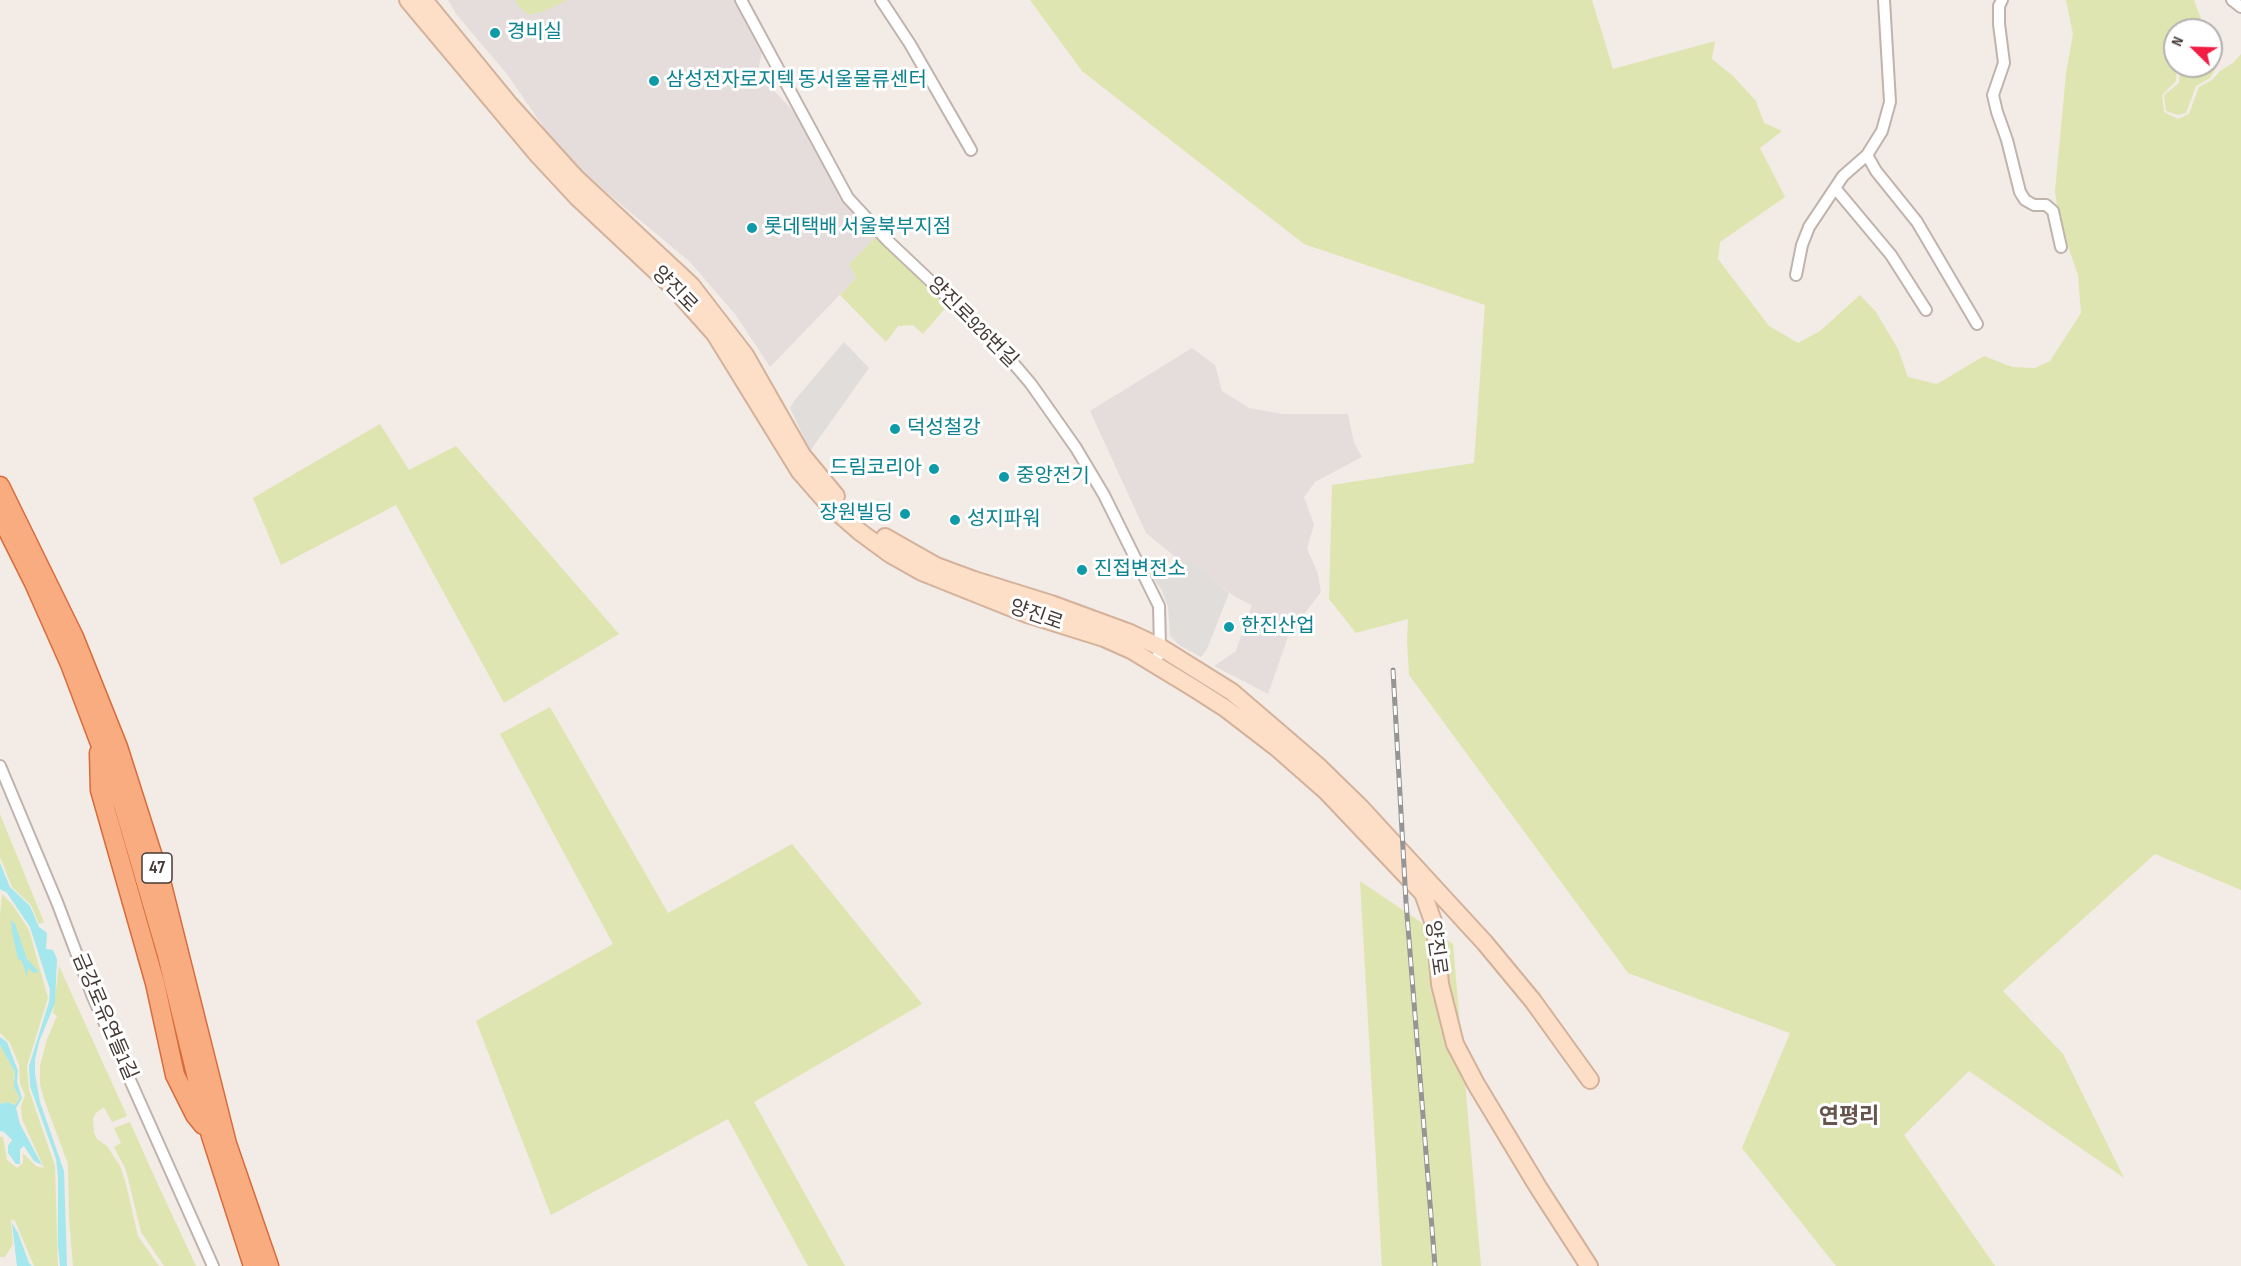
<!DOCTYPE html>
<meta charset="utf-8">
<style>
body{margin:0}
#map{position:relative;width:2241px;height:1266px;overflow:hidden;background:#f2ebe6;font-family:"Sofia Sans Condensed",sans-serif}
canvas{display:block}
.north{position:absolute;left:2163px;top:18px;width:60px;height:60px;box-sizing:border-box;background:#fff;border:2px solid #b5b0af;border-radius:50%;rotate:293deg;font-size:16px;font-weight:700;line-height:24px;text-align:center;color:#453a36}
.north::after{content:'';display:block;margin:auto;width:21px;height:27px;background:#f21d43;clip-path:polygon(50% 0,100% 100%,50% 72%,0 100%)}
</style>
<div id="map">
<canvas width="2241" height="1266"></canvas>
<div class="north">N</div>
</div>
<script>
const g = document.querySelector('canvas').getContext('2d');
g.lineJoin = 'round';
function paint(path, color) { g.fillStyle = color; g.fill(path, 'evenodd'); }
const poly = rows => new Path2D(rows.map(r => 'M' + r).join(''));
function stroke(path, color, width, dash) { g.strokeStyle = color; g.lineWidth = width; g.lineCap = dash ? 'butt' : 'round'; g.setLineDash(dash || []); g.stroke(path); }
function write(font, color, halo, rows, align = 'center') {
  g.font = font + ' "Sofia Sans Condensed","Noto Sans KR",sans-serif'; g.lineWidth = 6; g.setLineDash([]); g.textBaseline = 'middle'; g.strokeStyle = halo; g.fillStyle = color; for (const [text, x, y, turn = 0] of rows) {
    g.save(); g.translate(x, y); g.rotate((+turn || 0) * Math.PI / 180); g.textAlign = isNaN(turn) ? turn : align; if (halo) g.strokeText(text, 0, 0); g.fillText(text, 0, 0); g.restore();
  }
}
const industrial = poly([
 [448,0,734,0,762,52,757,75,751,85,765,81,795,113,820,156,840,198,877,236,849,264,856,278,770,367,735,314,689,261,564,157,507,74,456,14],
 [1192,348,1215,365,1222,391,1249,408,1283,414,1348,414,1354,443,1362,457,1315,482,1304,497,1314,525,1307,548,1318,574,1321,592,1289,634,1268,694,1214,666,1236,651,1252,605,1235,597,1192,563,1183,563,1146,533,1090,411]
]);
const green = poly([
 [515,0,567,0,544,11,529,15,520,8],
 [1030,0,1592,0,1613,69,1715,41,1712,59,1733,76,1756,101,1764,123,1782,131,1760,148,1785,197,1720,242,1718,259,1769,326,1798,343,1820,331,1860,295,1876,312,1898,349,1908,377,1937,384,1984,356,2012,367,2035,368,2050,361,2081,313,2078,275,2059,220,2055,191,2066,74,2073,34,2066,0,2194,0,2205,30,2175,30,2175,66,2177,66,2176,81,2162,95,2164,112,2178,119,2189,114,2199,87,2212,80,2220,71,2233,63,2241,54,2241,890,2155,854,2003,991,2063,1054,2124,1178,1969,1071,1904,1135,1995,1266,1836,1266,1742,1148,1790,1033,1628,973,1409,675,1407,641,1408,619,1356,633,1329,599,1332,485,1474,463,1485,305,1304,244,1082,71],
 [2211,65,2216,68,2210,78,2196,86,2186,113,2178,115,2166,111,2164,95,2179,83,2180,66],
 [877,236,948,305,923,334,913,325,898,326,886,342,840,295,856,278,849,264],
 [380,424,409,470,456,446,619,634,504,703,396,505,281,565,253,498],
 [550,707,668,913,792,844,922,1004,754,1102,845,1266,808,1266,728,1119,551,1215,476,1021,613,944,500,734],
 [0,814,44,922,39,924,31,905,12,887,0,857],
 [1360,881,1453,944,1481,1266,1382,1266],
 [2,894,12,904,29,930,48,998,27,1066,29,1090,55,1166,58,1266,34,1266,15,1221,11,1219,13,1244,5,1257,0,1257,0,1137,3,1137,7,1160,17,1168,23,1163,23,1153,36,1166,44,1168,22,1119,21,1106,25,1095,20,1084,19,1065,10,1043,0,1033,0,916],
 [59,966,127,1116,112,1122,104,1107,96,1113,93,1119,94,1133,97,1139,107,1146,120,1166,126,1184,138,1236,159,1266,73,1266,69,1218,68,1164,45,1102,40,1084,40,1066,47,1039,57,1016,53,1013],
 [0,1045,15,1072,14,1087,20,1098,16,1105,7,1102,1,1104,0,1102],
 [130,1122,154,1176,196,1266,164,1266,141,1232,126,1170,114,1147,121,1143,114,1128]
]);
const parking = poly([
 [844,342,869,368,810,451,790,408,794,401],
 [1192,562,1229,593,1207,649,1201,657,1179,645,1170,636,1168,607,1162,591,1153,577,1183,563]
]);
const water = poly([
 [0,863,10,887,30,906,39,927,47,933,46,949,53,950,57,959,55,1003,39,1042,35,1060,35,1074,40,1102,64,1171,67,1266,60,1266,58,1245,58,1177,56,1159,30,1086,29,1066,49,1002,50,990,30,927,7,893,0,889],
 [11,920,15,924,27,959,39,972,34,973,28,968,27,977,22,961,18,959,12,932],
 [0,1037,7,1042,18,1071,17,1082,22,1098,16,1108,20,1124,42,1165,34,1161,24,1146,20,1149,20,1164,16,1164,8,1153,8,1146,12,1140,4,1132,0,1131,0,1102,1,1104,7,1102,15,1105,20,1098,14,1087,15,1072,0,1045],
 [12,1223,18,1233,29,1263,32,1266,17,1266]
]);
const minor = poly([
 [741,0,848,198,887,240,997,344,1031,384,1076,448,1104,495,1159,606,1160,647,1156,664],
 [881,0,910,44,971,150],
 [2002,0,1999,6,1999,24,2004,63,1993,95,1997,112,2007,140,2020,192,2025,200,2034,205,2046,205,2053,211,2061,247],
 [2232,0,2241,7],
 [1867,155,1876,171,1917,222,1977,324],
 [1835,188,1891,255,1926,310],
 [1796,275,1802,245,1809,227,1843,176,1867,155,1882,131,1890,102,1884,0],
 [0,766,57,902,93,997,213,1266]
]);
const secondary = poly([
 [408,0,538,155,578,198,675,289,715,334,800,472,829,505,860,532,890,554,922,572,1027,614,1104,638,1131,650,1192,687,1225,708,1277,748,1327,792,1417,887,1423,893,1435,927,1440,984,1455,1044,1476,1084,1538,1187,1589,1266],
 [424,0,509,104,575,177,691,285,745,355,802,455,836,496],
 [885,537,936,566,974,580,1051,604,1130,633,1160,647,1232,692,1317,765,1361,808,1485,943,1533,1001,1590,1080]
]);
const trunk = poly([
 [0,486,74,637,118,747,162,885,227,1144,269,1266],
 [0,515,34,583,70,664,123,804,167,955,211,1136,253,1266],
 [99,753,100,790,155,983,175,1075,195,1115,203,1125]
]);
const rail = poly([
 [1393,670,1406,902,1435,1266]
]);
const markers = [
 [495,33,6,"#0f9aa8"],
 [654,81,6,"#0f9aa8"],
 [752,228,6,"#0f9aa8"],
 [895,429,6,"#0f9aa8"],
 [934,469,6,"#0f9aa8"],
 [1004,477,6,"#0f9aa8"],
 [905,514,6,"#0f9aa8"],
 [955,520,6,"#0f9aa8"],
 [1082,570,6,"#0f9aa8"],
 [1229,627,6,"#0f9aa8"]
];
const shields = [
 [157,868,30]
];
const shieldNames = [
 ["47",157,868]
];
const cultureNames = [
 ["경비실",507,33],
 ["삼성전자로지텍 동서울물류센터",666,81],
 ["롯데택배 서울북부지점",764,228],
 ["덕성철강",907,429],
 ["드림코리아",922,469,"right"],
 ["중앙전기",1016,477],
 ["장원빌딩",893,514,"right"],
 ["성지파워",967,520],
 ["진접변전소",1094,570],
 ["한진산업",1241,627]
];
const streetNames = [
 ["양진로",674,290,46],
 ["양진로926번길",972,323,45],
 ["양진로",1036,616,19],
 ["양진로",1435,948,82],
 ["금강로유연들1길",104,1017,67]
];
const quarterNames = [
 ["연평리",1849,1117]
];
paint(industrial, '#e5dddb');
paint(green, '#dfe5b0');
paint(parking, '#e0dddb');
paint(water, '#a4e7ed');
stroke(minor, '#c0b3ac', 14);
stroke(secondary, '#d4b19a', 20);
stroke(trunk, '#d86b3b', 21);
stroke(minor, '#fff', 10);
stroke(secondary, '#fddec6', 16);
stroke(trunk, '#faac81', 18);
stroke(rail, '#959595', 5);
stroke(rail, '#fff', 3, [9]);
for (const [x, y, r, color] of markers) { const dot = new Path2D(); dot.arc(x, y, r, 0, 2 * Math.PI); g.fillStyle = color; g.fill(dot); stroke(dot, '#fff', 2); }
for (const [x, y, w] of shields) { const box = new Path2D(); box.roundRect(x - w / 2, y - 15, w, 30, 4.5); g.fillStyle = '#fff'; g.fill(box); stroke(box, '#453a36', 1.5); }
write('bold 18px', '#453a36', null, shieldNames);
write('20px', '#0d838f', '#fff', cultureNames, 'left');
write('20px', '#453a36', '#fff', streetNames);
write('bold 22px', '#67544d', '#fff', quarterNames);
</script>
